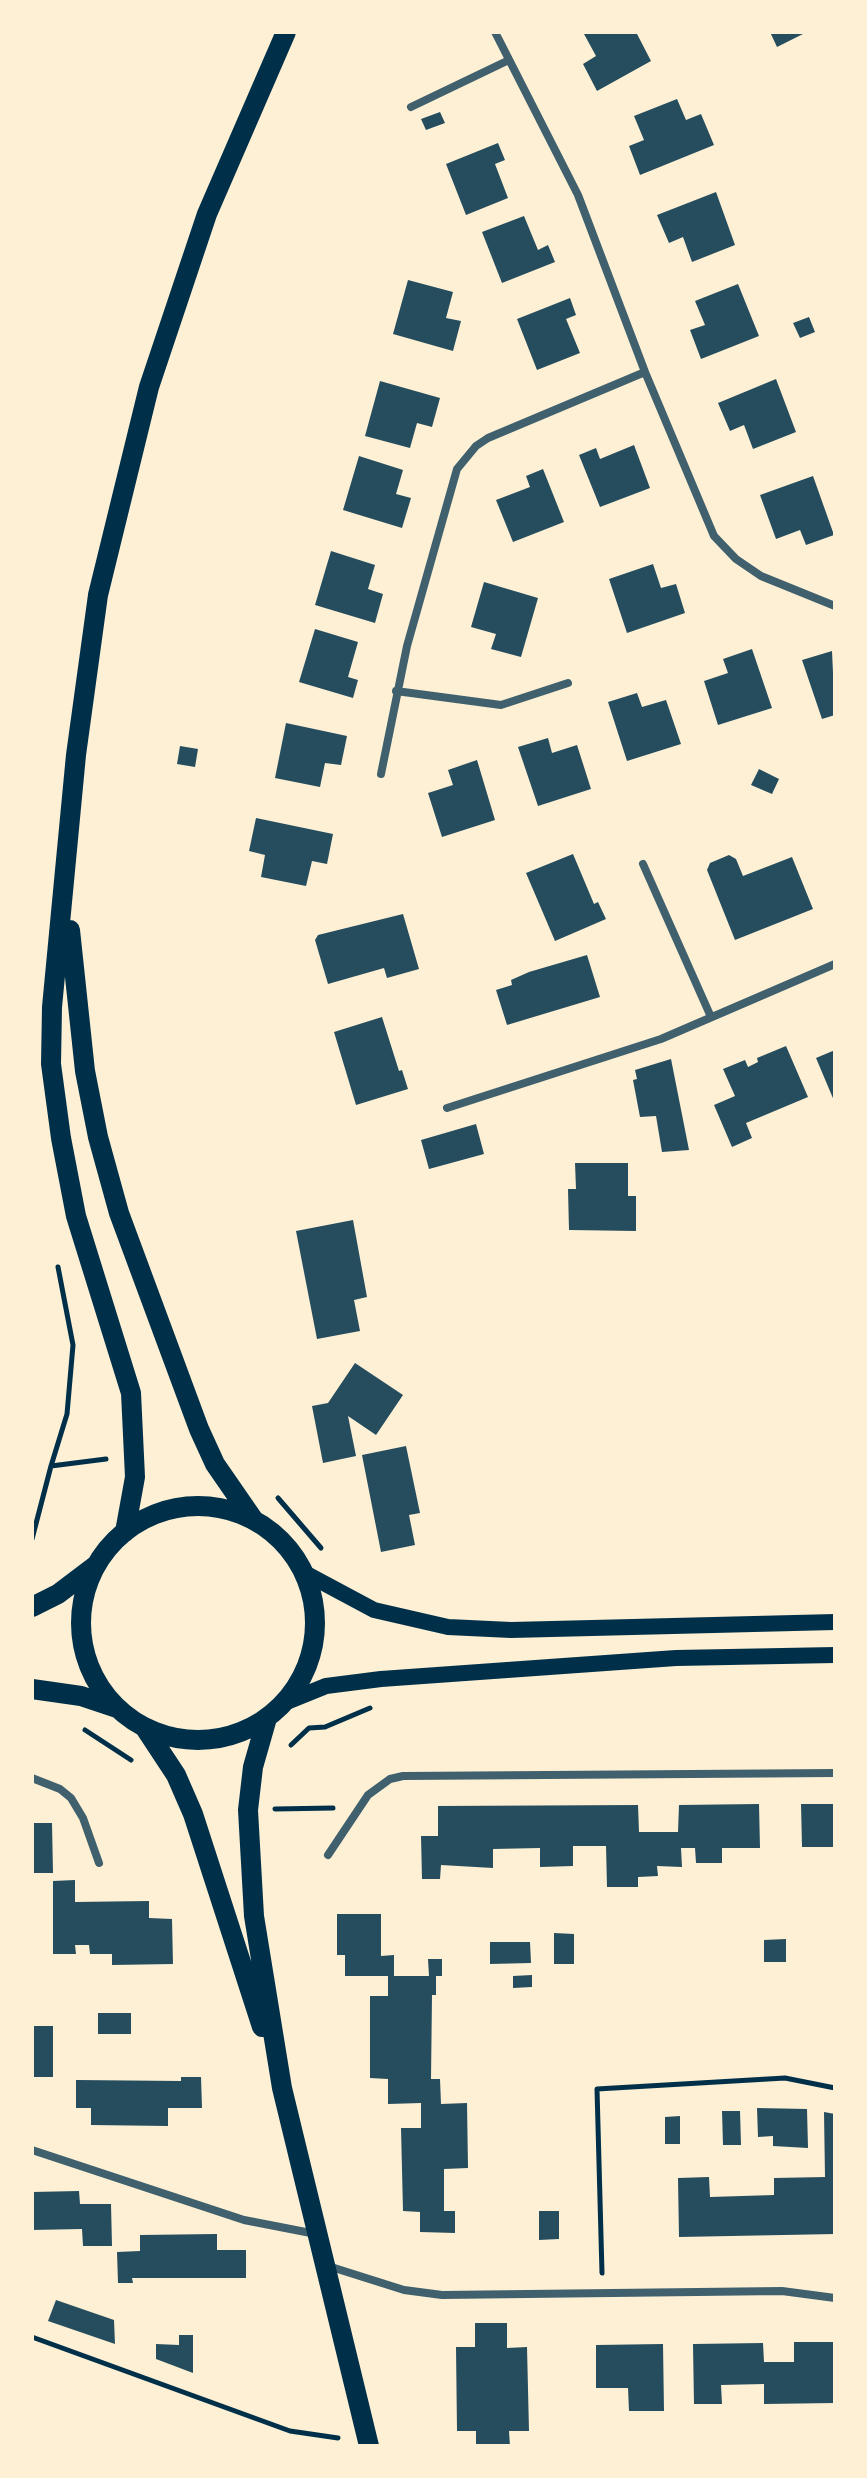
<!DOCTYPE html>
<style>
body{margin:0}
#map{position:relative;width:867px;height:2478px;overflow:hidden;background:#fdf0d5;font-family:Manrope,sans-serif}
canvas{display:block}
.frame{position:absolute;inset:0;border:34px solid #fdf0d5;pointer-events:none}
</style>
<div id="map">
<canvas width="867" height="2478"></canvas>
<div class="frame"></div>
</div>
<script>
const g = document.querySelector('canvas').getContext('2d');
g.lineJoin = 'round';
function paint(path, color) { g.fillStyle = color; g.fill(path, 'evenodd'); }
const poly = rows => new Path2D(rows.map(r => 'M' + r).join(''));
function stroke(path, color, width, dash) { g.strokeStyle = color; g.lineWidth = width; g.lineCap = dash ? 'butt' : 'round'; g.setLineDash(dash || []); g.stroke(path); }
const building = poly([
 [587,32,636,32,651,61,597,91,583,64,596,56,584,34],
 [770,32,807,32,777,47],
 [677,99,686,120,701,114,714,145,640,175,629,146,644,140,634,116],
 [440,112,445,123,426,130,421,119],
 [498,143,505,160,495,164,508,198,466,215,446,164],
 [716,192,735,245,692,262,683,237,669,243,657,215],
 [524,216,538,250,548,245,555,262,502,283,482,232],
 [408,280,453,292,446,318,461,321,453,351,393,334],
 [738,284,759,336,701,359,690,330,705,325,695,301],
 [570,298,576,315,566,319,580,353,537,370,517,319],
 [809,317,815,332,800,338,793,323],
 [776,379,796,432,753,449,744,425,730,431,718,403],
 [380,381,440,398,432,427,417,423,410,448,365,436],
 [634,445,650,488,600,507,579,455,596,448,600,459],
 [359,456,403,470,396,494,411,498,402,528,343,510],
 [543,469,564,522,513,542,496,500,530,487,526,476],
 [813,476,834,535,806,545,800,530,776,539,760,495],
 [331,551,375,565,368,589,383,594,375,623,315,605],
 [653,564,661,588,676,584,685,613,627,633,609,579],
 [484,582,538,598,521,657,491,649,496,634,471,627],
 [315,629,358,642,348,677,358,680,353,698,299,682],
 [752,649,772,708,718,725,704,681,728,673,723,659],
 [832,651,835,715,822,719,802,660],
 [637,693,642,707,666,700,681,744,627,761,608,702],
 [286,723,347,736,341,765,325,763,320,787,275,778],
 [548,738,552,753,577,745,591,789,538,806,518,747],
 [180,746,198,749,195,767,177,764],
 [477,760,495,820,442,837,428,793,453,785,448,770],
 [759,769,779,779,772,794,751,785],
 [256,818,333,834,327,864,312,861,306,886,261,877,265,855,249,851],
 [573,854,594,904,598,902,606,919,555,941,526,873],
 [729,855,736,859,743,876,792,857,813,909,735,940,707,870,710,863],
 [403,914,419,969,387,978,384,968,328,984,315,940,318,935],
 [587,955,600,997,507,1025,496,990,512,985,511,980,529,972],
 [382,1017,399,1071,402,1070,408,1089,356,1105,334,1032],
 [786,1046,808,1097,746,1123,752,1138,732,1147,714,1105,735,1096,723,1069,745,1060,748,1067,758,1062,757,1058],
 [835,1050,835,1103,816,1058],
 [671,1059,689,1150,662,1152,656,1116,640,1117,633,1080,637,1079,635,1070],
 [476,1124,484,1154,429,1169,421,1140],
 [575,1163,628,1163,628,1196,636,1196,636,1231,569,1230,568,1189,576,1189],
 [353,1220,367,1297,354,1300,360,1331,317,1339,296,1231],
 [355,1363,403,1395,376,1435,348,1416,356,1456,323,1463,312,1406,328,1403],
 [406,1446,420,1513,409,1515,415,1545,381,1552,362,1455],
 [759,1804,760,1848,722,1848,722,1863,696,1863,695,1848,681,1848,682,1867,657,1866,658,1876,638,1877,638,1887,607,1887,606,1846,573,1846,573,1866,540,1867,540,1848,493,1849,493,1868,441,1865,440,1879,422,1879,421,1836,438,1836,438,1806,638,1805,639,1832,678,1832,679,1805],
 [801,1804,835,1804,835,1847,802,1847],
 [32,1823,52,1823,53,1873,32,1873],
 [75,1880,75,1902,149,1901,149,1918,172,1919,173,1964,112,1965,112,1954,90,1954,89,1945,75,1945,76,1954,53,1954,53,1881],
 [337,1914,381,1914,381,1956,394,1955,394,1976,429,1976,428,1959,442,1959,442,1976,436,1976,436,1995,432,1995,431,2079,440,2079,441,2104,467,2103,468,2168,444,2169,444,2211,455,2211,455,2233,420,2232,420,2212,403,2211,401,2128,421,2128,421,2103,388,2104,388,2079,370,2078,370,1996,388,1996,388,1976,345,1976,345,1955,337,1955],
 [554,1933,574,1934,574,1964,554,1964],
 [786,1939,786,1962,764,1962,764,1940],
 [490,1942,530,1942,531,1963,490,1964],
 [532,1975,532,1987,513,1988,513,1976],
 [98,2013,131,2013,131,2034,98,2034],
 [32,2026,53,2026,53,2077,32,2077],
 [181,2077,201,2077,202,2108,168,2108,168,2126,91,2125,91,2108,76,2108,76,2080,181,2081],
 [757,2108,807,2109,808,2148,773,2146,773,2136,758,2137],
 [722,2111,740,2111,741,2145,723,2145],
 [824,2112,835,2114,835,2234,679,2237,678,2178,709,2177,710,2197,774,2195,774,2178,825,2177],
 [680,2116,680,2144,665,2144,665,2117],
 [79,2191,80,2204,111,2204,112,2246,83,2246,82,2229,32,2230,32,2192],
 [539,2211,559,2211,559,2239,539,2240],
 [217,2234,217,2250,246,2250,246,2278,132,2278,133,2283,118,2283,117,2252,140,2251,140,2235],
 [56,2300,114,2320,115,2344,48,2321],
 [475,2323,507,2323,507,2348,527,2347,529,2431,509,2431,510,2446,476,2446,476,2431,457,2431,456,2347,475,2347],
 [179,2335,193,2335,193,2373,156,2359,156,2344,179,2345],
 [794,2342,835,2342,835,2403,764,2404,764,2384,721,2385,722,2404,694,2404,693,2344,763,2343,764,2362,794,2362],
 [663,2344,664,2411,629,2411,628,2388,596,2388,596,2345]
]);
const path = poly([
 [51,1466,67,1414,73,1345,58,1267],
 [278,1498,321,1548],
 [32,1539,51,1466,106,1459],
 [85,1730,131,1760],
 [291,1745,309,1728,325,1727,370,1708],
 [275,1809,333,1808],
 [602,2273,597,2089,785,2078,835,2088],
 [32,2337,290,2431,338,2438]
]);
const minor = poly([
 [495,32,578,195,645,372],
 [411,107,509,60],
 [396,691,501,705,568,683],
 [381,774,407,646,457,469,476,446,488,438,645,372,714,536,736,559,761,576,835,606],
 [643,864,711,1017],
 [447,1108,661,1039,835,964],
 [32,1778,60,1789,71,1798,83,1818,99,1863],
 [328,1855,368,1795,390,1779,403,1776,835,1773],
 [32,2150,244,2220,316,2234],
 [328,2266,404,2290,442,2295,782,2291,835,2298]
]);
const secondary = poly([
 [303,1572,374,1610,448,1627,511,1630,835,1622],
 [284,1703,326,1686,381,1679,676,1658,835,1655]
]);
const primary = poly([
 [70,930,85,1071,98,1137,119,1213,199,1429,215,1464,253,1519],
 '81 1623a117 117 0 1 1 234 0a117 117 0 1 1-234 0Z',
 [125,1532,135,1477,131,1393,76,1216,61,1138,51,1064,52,1007,76,755,98,595,149,387,207,214,286,32],
 [32,1607,58,1594,95,1566],
 [32,1689,81,1696,117,1708],
 [267,1718,253,1767,248,1810,254,1916,282,2088,369,2446],
 [145,1728,176,1775,193,1814,262,2027]
]);
paint(building, '#264d5e');
stroke(path, '#003049', 5);
stroke(minor, '#3f606c', 8);
stroke(secondary, '#003049', 16);
stroke(primary, '#003049', 20);
</script>
